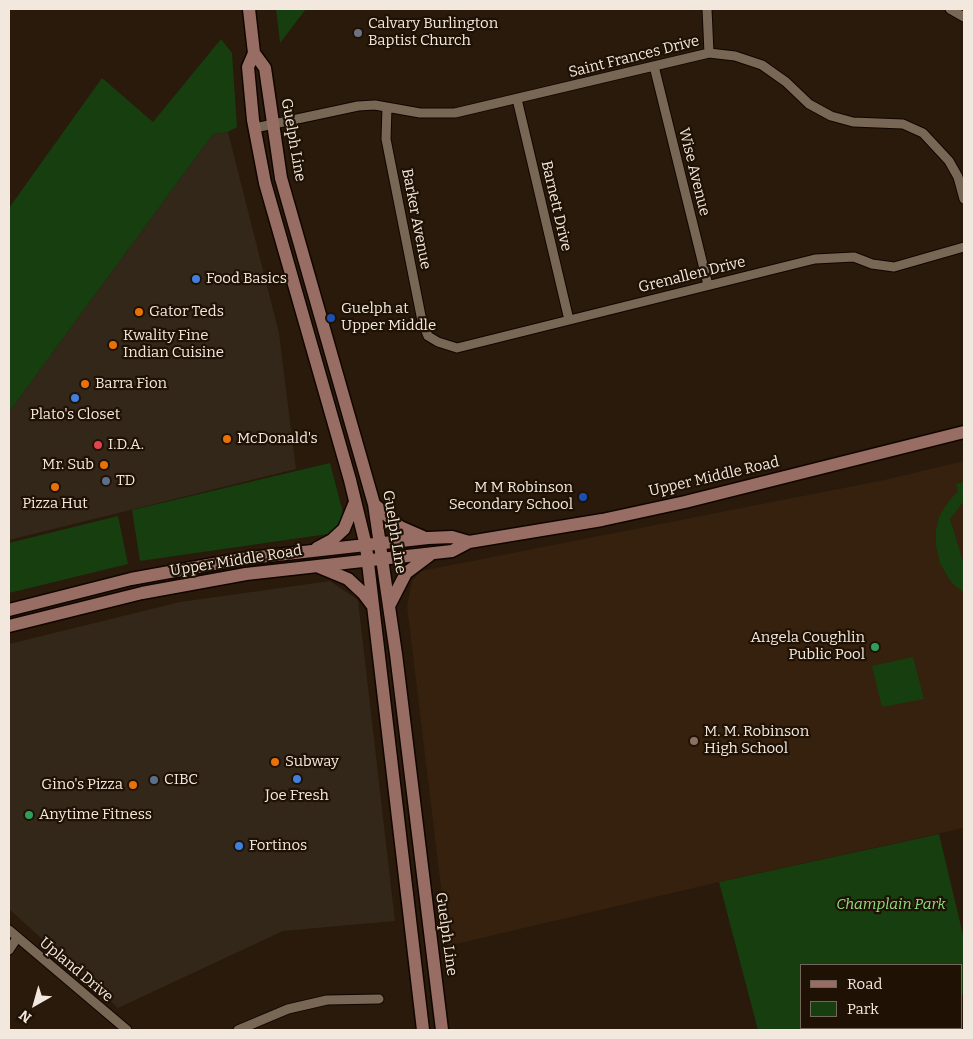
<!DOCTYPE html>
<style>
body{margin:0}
#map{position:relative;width:973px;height:1039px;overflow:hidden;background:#291a0b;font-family:Bitter,serif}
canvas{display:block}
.frame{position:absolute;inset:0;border:10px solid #f2e8de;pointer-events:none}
.legend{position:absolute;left:800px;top:964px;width:162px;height:65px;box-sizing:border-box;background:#1f1104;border:1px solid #73675b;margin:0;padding:6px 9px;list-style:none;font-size:15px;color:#f2e8de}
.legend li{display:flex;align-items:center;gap:10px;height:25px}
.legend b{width:25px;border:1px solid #73675b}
.north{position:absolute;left:10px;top:979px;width:50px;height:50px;-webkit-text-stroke:4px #1f1104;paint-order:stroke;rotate:218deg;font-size:14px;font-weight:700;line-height:20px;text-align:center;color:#f2e8de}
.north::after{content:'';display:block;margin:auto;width:18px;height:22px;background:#f2e8de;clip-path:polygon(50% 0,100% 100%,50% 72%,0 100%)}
</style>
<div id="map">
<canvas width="973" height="1039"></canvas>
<div class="frame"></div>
<ul class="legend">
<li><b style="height:6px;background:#986e64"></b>Road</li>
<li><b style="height:14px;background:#173e0f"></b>Park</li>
</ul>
<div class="north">N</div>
</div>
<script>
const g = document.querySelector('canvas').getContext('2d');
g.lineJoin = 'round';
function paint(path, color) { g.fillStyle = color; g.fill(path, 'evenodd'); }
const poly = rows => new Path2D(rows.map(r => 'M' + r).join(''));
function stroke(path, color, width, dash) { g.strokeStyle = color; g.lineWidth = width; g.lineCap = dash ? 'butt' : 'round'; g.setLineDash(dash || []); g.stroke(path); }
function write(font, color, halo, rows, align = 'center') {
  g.font = font + ' Bitter,serif'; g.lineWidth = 4.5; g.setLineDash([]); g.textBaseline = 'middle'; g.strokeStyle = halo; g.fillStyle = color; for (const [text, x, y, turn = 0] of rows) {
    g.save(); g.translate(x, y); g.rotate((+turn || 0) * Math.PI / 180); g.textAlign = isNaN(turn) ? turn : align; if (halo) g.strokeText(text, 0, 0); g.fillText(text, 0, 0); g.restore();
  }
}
const commercial = poly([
 [228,132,279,333,296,469,9,540,9,412,213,134],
 [330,581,358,600,395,921,283,931,118,1008,9,909,9,644,180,602]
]);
const built = poly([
 [964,461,964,828,719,882,448,946,407,606,412,581,421,571,884,480]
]);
const green = poly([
 [276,9,306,9,280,43],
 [221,39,232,53,237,127,228,132,213,134,9,412,9,208,102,78,153,122],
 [330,463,343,513,340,523,328,534,140,561,132,510],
 [964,482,964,501,950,519,964,565,964,593,951,582,940,563,936,546,936,530,939,517,948,502,958,491,956,484],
 [118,516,128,564,9,593,9,543],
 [913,657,924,699,882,707,872,666],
 [939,834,964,939,964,994,962,995,962,965,802,965,802,1028,827,1028,827,1030,758,1030,719,882]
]);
const minor = poly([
 [707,9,709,53],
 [950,9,964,17],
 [654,66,708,285],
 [517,99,569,320],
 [387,107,386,139,422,321,428,336,438,342,457,348,815,259,854,257,872,264,894,267,964,247],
 [255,128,358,106,375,105,420,113,455,113,709,53,735,56,762,65,786,82,809,104,831,116,853,122,903,124,923,133,949,161,958,177,964,199],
 [9,930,127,1030],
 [9,950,17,938],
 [238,1030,288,1009,327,1000,379,999]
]);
const secondary = poly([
 [249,9,254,53,265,68,281,178,374,504,396,654,442,1030],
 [254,53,248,67,253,120,265,183,350,480,366,546,423,1030],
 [374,504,400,527,423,537],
 [317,548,332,540,344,529,355,502],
 [319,567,348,579,363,593,372,605],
 [389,606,406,573,430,555],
 [9,610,131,579,241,559,428,538,452,537,469,542],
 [9,626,142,593,246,574,452,551,469,542,602,520,685,502,964,432]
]);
const markers = [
 [358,33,5,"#6b7280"],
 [196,279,5,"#3f7fe0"],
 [139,312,5,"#e8710a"],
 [331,318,5,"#1a4fb4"],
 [113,345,5,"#e8710a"],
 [85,384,5,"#e8710a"],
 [75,398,5,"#3f7fe0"],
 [227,439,5,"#e8710a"],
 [98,445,5,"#e0444e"],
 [104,465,5,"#e8710a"],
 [106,481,5,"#5c6f8a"],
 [55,487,5,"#e8710a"],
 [583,497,5,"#1a4fb4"],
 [875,647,5,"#2e9e5b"],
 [694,741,5,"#8d6e63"],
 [275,762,5,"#e8710a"],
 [297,779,5,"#3f7fe0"],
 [154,780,5,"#5c6f8a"],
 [133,785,5,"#e8710a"],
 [29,815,5,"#2e9e5b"],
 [239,846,5,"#3f7fe0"]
];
const poiNames = [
 ["Calvary Burlington",368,24],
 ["Baptist Church",368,41],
 ["Food Basics",206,279],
 ["Guelph at",341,309],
 ["Upper Middle",341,326],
 ["Gator Teds",149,312],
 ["Kwality Fine",123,336],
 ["Indian Cuisine",123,353],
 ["Barra Fion",95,384],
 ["Plato's Closet",75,415,"center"],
 ["McDonald's",237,439],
 ["I.D.A.",108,445],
 ["Mr. Sub",94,465,"right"],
 ["TD",116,481],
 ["M M Robinson",573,488,"right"],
 ["Secondary School",573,505,"right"],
 ["Pizza Hut",55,504,"center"],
 ["Angela Coughlin",865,638,"right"],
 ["Public Pool",865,655,"right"],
 ["M. M. Robinson",704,732],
 ["High School",704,749],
 ["Subway",285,762],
 ["CIBC",164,780],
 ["Gino's Pizza",123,785,"right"],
 ["Joe Fresh",297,796,"center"],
 ["Anytime Fitness",39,815],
 ["Fortinos",249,846]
];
const streetNames = [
 ["Saint Frances Drive",634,57,-14],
 ["Guelph Line",293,140,80],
 ["Wise Avenue",694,172,76],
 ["Barnett Drive",556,206,77],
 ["Barker Avenue",416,219,79],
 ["Grenallen Drive",692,275,-14],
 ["Upper Middle Road",714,477,-13],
 ["Guelph Line",394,532,81],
 ["Upper Middle Road",236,561,-9],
 ["Guelph Line",446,934,82],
 ["Upland Drive",76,970,40]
];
const parkNames = [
 ["Champlain Park",891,905]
];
paint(commercial, '#322718');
paint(built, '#35210d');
paint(green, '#173e0f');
stroke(minor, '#110500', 11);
stroke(secondary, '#110500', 15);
stroke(minor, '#796756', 9);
stroke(secondary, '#986e64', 12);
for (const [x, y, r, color] of markers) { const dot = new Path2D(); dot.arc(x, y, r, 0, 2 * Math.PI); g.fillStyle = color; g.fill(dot); stroke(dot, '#1f1104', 2); }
write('15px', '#f2e8de', '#1f1104', poiNames, 'left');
write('15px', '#f2e8de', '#1f1104', streetNames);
write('italic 15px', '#8fde80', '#1f1104', parkNames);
</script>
